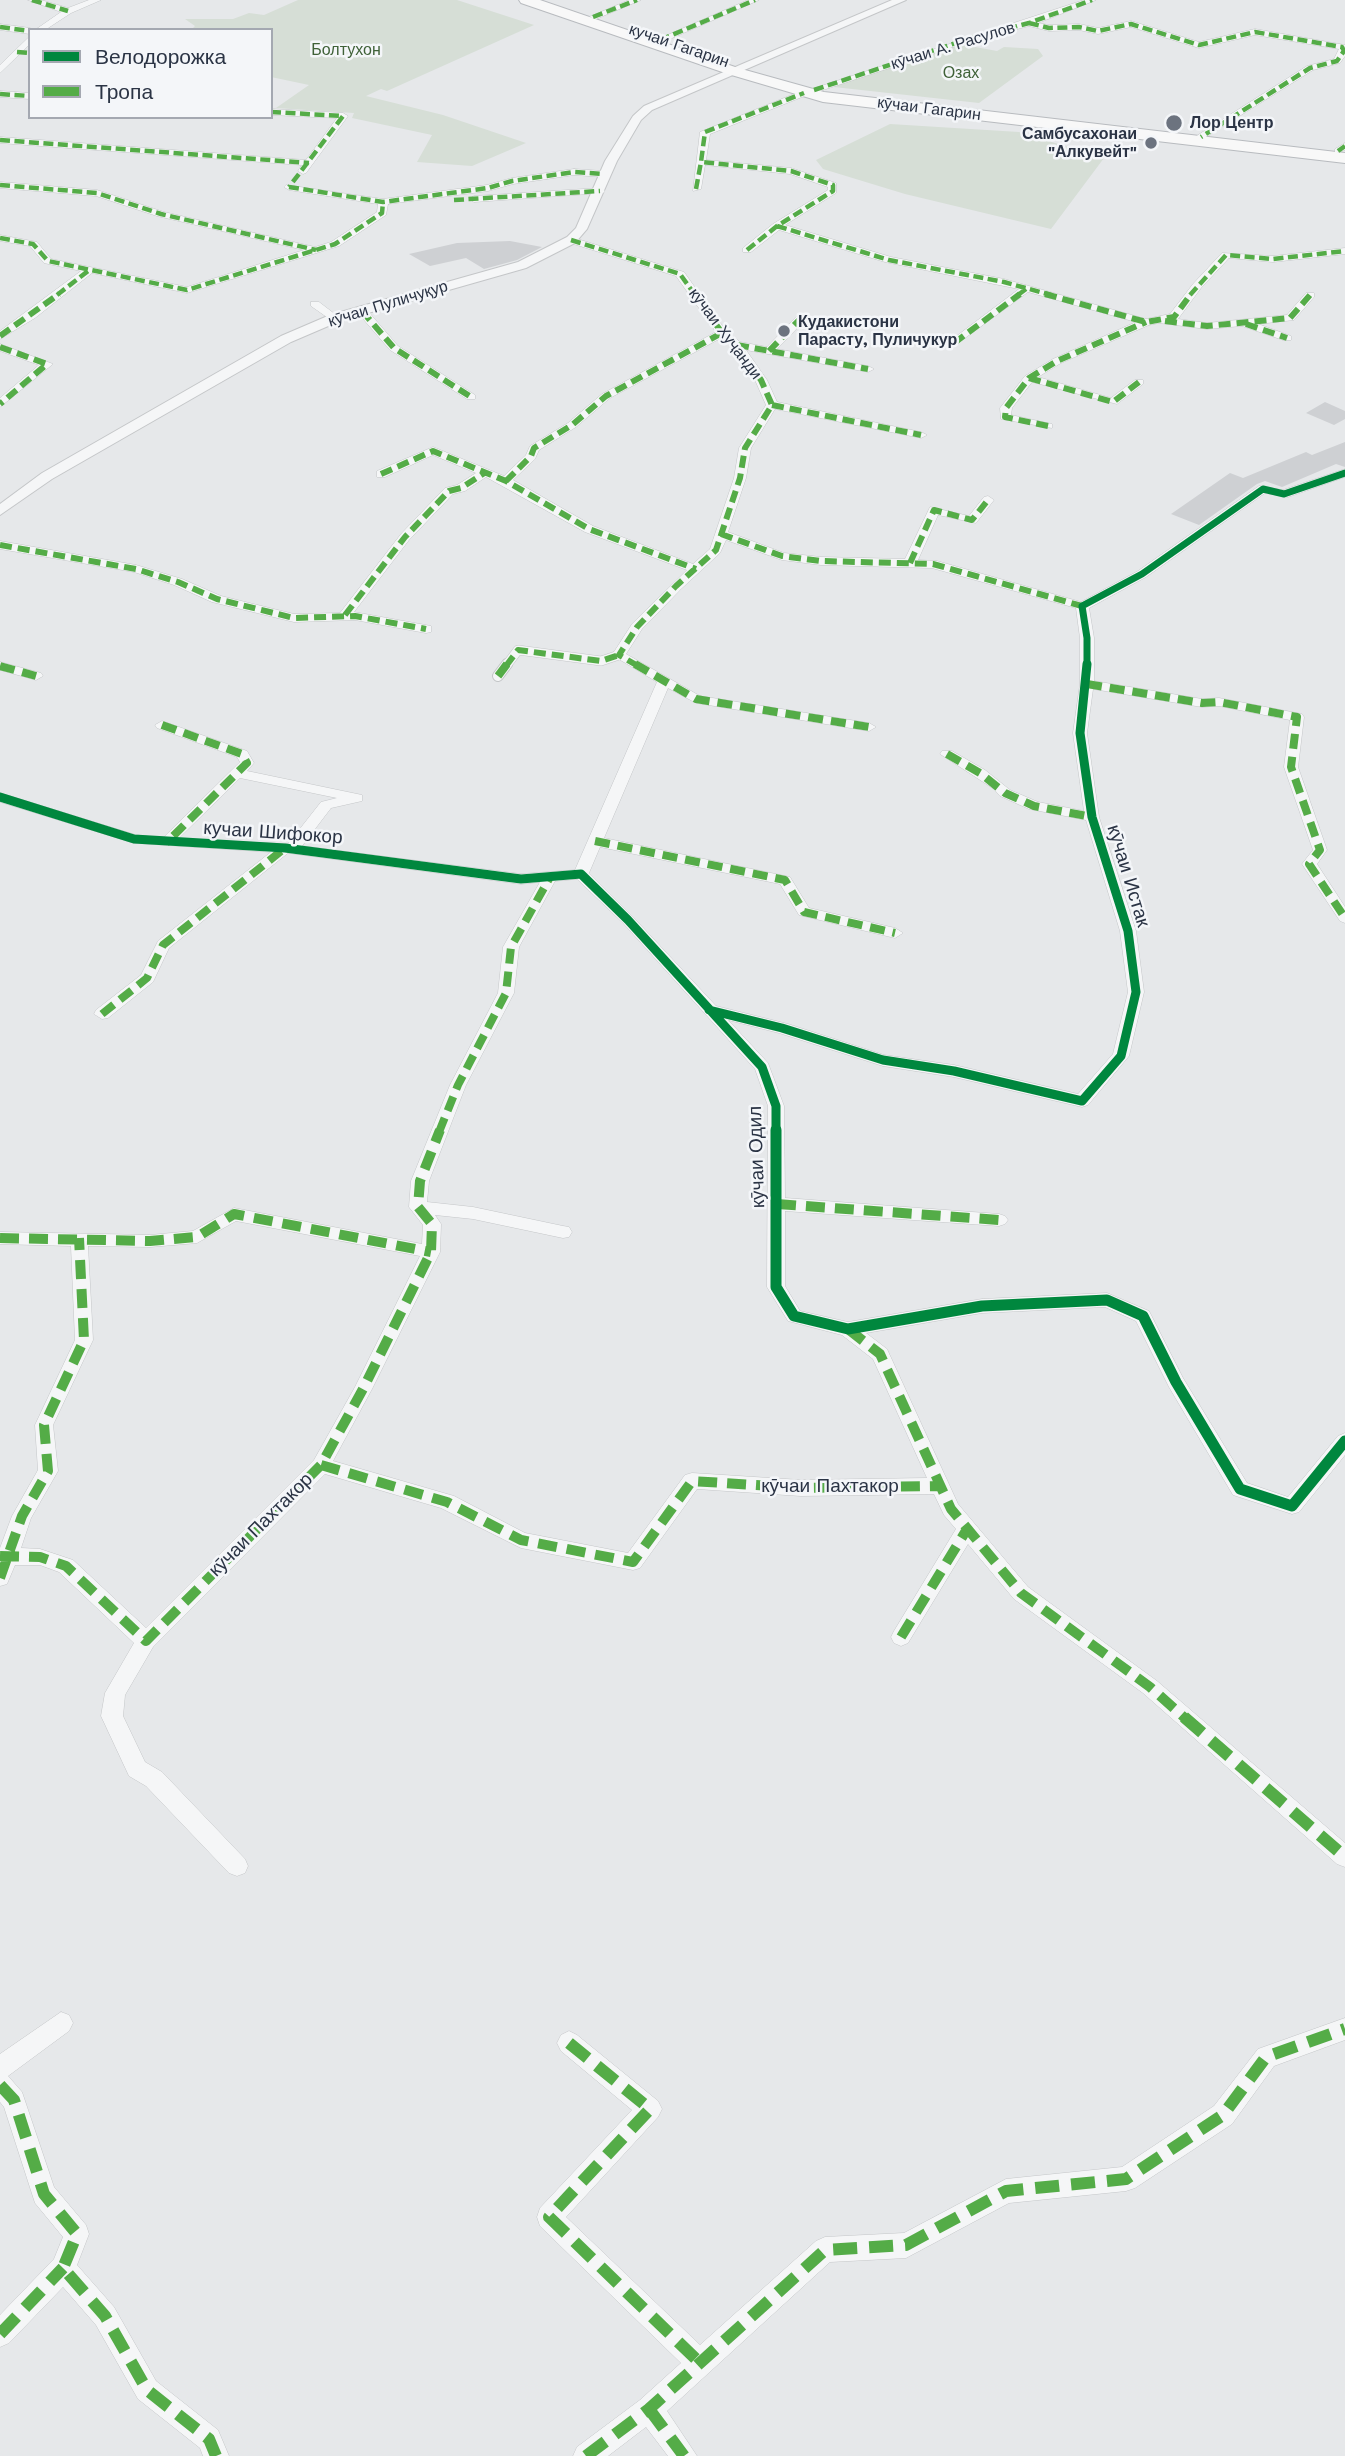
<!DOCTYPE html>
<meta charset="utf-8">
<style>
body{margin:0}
#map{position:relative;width:1345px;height:2456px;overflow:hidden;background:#e6e8ea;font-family:"Work Sans",sans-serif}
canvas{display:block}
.legend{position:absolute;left:28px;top:28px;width:245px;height:91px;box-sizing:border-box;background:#f4f6f9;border:2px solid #a4a8b1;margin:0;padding:9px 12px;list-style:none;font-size:21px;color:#2b3445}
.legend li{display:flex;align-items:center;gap:14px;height:35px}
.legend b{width:35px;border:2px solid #a4a8b1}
</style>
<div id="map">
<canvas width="1345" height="2456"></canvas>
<ul class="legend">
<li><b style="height:9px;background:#00873e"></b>Велодорожка</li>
<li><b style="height:9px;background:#54ac47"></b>Тропа</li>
</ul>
</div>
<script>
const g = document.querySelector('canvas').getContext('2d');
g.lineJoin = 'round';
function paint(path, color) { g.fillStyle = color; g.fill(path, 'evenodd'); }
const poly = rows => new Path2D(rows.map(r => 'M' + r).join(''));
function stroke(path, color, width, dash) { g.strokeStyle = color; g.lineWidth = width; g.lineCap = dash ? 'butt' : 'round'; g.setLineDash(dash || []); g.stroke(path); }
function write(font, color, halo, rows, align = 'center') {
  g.font = font + ' "Work Sans",sans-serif'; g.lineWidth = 5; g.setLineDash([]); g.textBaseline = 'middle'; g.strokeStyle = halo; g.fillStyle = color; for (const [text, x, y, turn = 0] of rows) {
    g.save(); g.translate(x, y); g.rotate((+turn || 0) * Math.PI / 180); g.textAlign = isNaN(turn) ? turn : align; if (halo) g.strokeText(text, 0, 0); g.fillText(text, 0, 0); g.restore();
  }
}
const green = poly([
 [298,0,457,0,534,25,387,91,381,89,366,96,443,115,526,143,472,166,417,162,432,135,352,118,354,113,276,108,309,85,271,77,271,30,191,30,195,26,185,19,233,19,249,13,264,15],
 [959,44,997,51,1004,47,1038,49,1043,56,979,103,834,87,843,81],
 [890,124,1019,132,1104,158,1051,229,905,194,823,169,816,160]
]);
const building = poly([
 [510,241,542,247,517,260,484,269,466,258,430,266,409,254,457,243],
 [1325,402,1345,411,1345,419,1334,425,1306,413],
 [1345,442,1345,467,1336,464,1282,487,1265,481,1257,484,1199,525,1171,514,1230,473,1243,478,1306,452,1312,455]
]);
const pedestrianFar1 = poly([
 [506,666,518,650,601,661,619,655]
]);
const pedestrian = poly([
 [498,676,507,664]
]);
const minor = poly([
 [28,0,41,0,68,8,89,0,101,0,71,13,45,30,35,30,61,12,28,0],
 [629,0,641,0,596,19,589,17,629,0],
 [748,0,759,0,663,42,656,40,748,0],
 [1084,0,1096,0,1038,23,1049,25,1079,24,1098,28,1131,21,1199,42,1255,29,1345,45,1345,56,1340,63,1313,70,1201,140,1196,137,1198,135,1307,66,1334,59,1339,49,1255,35,1199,48,1131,27,1098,34,1079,30,1049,31,1029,26,974,40,817,92,809,90,1084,0],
 [0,24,30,28,33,30,30,30,30,34,0,30,0,24],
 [30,36,30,44,0,73,0,65,30,36],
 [804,90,807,91,807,95,710,134,706,160,791,168,836,183,836,193,785,225,891,257,1004,279,1146,319,1170,314,1193,284,1222,253,1273,256,1345,248,1345,254,1273,262,1229,258,1201,288,1178,319,1207,323,1287,315,1306,293,1314,293,1314,297,1294,320,1258,324,1291,336,1291,340,1283,340,1242,326,1207,329,1159,323,1149,325,1061,363,1038,377,1111,398,1135,380,1143,380,1143,384,1117,404,1032,382,1012,408,1011,415,1052,424,1052,428,1001,419,1000,408,1025,376,1053,359,1136,322,1028,292,954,346,949,343,950,341,1019,289,885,262,779,230,751,252,743,252,743,248,773,224,828,190,828,187,790,174,705,165,701,189,693,191,700,132,804,90],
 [0,91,30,93,30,99,0,97,0,91],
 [271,109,343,113,348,116,306,173,303,174,298,171,302,165,0,143,0,137,306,160,337,118,271,115,271,109],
 [1345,143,1345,150,1335,153,1335,149,1345,143],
 [574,169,604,171,609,174,604,177,574,175,513,184,488,191,388,204,386,215,339,246,187,293,92,273,35,318,0,339,0,331,81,271,44,263,30,246,0,241,0,235,37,242,51,259,187,287,304,250,157,216,96,196,0,188,0,182,97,190,164,212,315,247,331,242,377,212,378,204,289,190,284,187,286,185,383,199,487,185,512,178,574,169],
 [600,188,605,191,603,193,474,202,469,199,474,196,600,188],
 [571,237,684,272,726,331,740,342,767,347,798,315,806,315,806,319,777,349,868,366,874,369,868,372,746,350,767,380,777,402,921,432,927,435,921,438,775,409,751,448,746,478,728,532,784,553,821,557,905,559,930,507,969,516,984,497,988,496,994,500,976,523,938,515,918,560,937,561,1081,602,1138,571,1259,486,1283,490,1345,469,1345,477,1288,497,1265,493,1146,577,1089,608,1094,638,1094,681,1202,699,1219,698,1302,714,1304,717,1298,767,1327,850,1317,864,1345,907,1345,923,1340,921,1302,864,1313,850,1284,767,1290,720,1219,706,1202,707,1093,689,1087,733,1099,817,1136,931,1144,992,1129,1056,1088,1105,1082,1107,954,1077,883,1066,779,1033,728,1020,768,1063,784,1106,785,1198,999,1214,1005,1216,1008,1220,1005,1224,999,1226,785,1211,785,1286,800,1311,848,1322,982,1299,1107,1293,1149,1311,1183,1378,1247,1483,1288,1497,1338,1436,1345,1433,1345,1455,1299,1512,1292,1514,1233,1495,1169,1387,1136,1321,1105,1307,982,1313,866,1333,887,1349,958,1504,1028,1587,1157,1681,1345,1843,1345,1867,1337,1864,1143,1693,1014,1599,968,1544,908,1643,901,1646,894,1643,891,1637,894,1631,956,1529,944,1515,934,1494,801,1496,697,1489,640,1568,633,1570,521,1548,441,1508,325,1474,153,1647,125,1695,123,1716,145,1762,162,1772,245,1859,248,1866,245,1873,237,1876,229,1873,146,1786,129,1776,101,1716,105,1693,134,1643,59,1572,40,1565,15,1565,7,1584,0,1586,0,1548,12,1516,38,1470,35,1425,75,1340,71,1246,0,1244,0,1232,150,1235,193,1231,234,1208,422,1244,423,1225,409,1207,411,1181,450,1085,498,993,503,947,540,882,521,884,288,853,169,948,153,982,108,1018,102,1019,94,1014,96,1010,141,975,158,941,271,852,134,843,0,802,0,793,136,835,163,838,240,762,237,757,157,728,155,725,162,721,247,751,254,763,247,771,362,795,362,801,331,808,302,846,521,874,575,870,657,682,612,655,632,624,687,570,585,532,486,477,465,491,453,494,409,540,354,612,431,626,431,632,426,633,355,620,294,622,212,602,174,585,134,572,0,549,0,541,136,565,182,579,221,596,294,614,340,613,401,534,445,488,457,485,476,473,433,455,385,477,377,477,377,471,433,447,504,476,526,455,530,446,568,423,602,394,716,332,676,276,567,242,566,240,571,237],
 [721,338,733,347,755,380,766,405,739,448,734,478,710,549,693,564,593,526,513,480,535,459,539,450,576,427,610,398,721,338],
 [726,540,782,560,821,565,932,568,1076,608,1080,638,1080,684,1073,733,1084,811,1038,802,1010,790,985,770,952,751,942,751,940,754,994,789,1000,796,1029,809,1086,820,1120,931,1128,992,1113,1054,1078,1094,954,1065,884,1055,788,1024,716,1006,633,917,589,873,600,847,780,884,799,915,895,938,903,933,895,928,809,908,790,877,604,838,668,688,696,703,869,731,876,727,869,723,700,696,626,654,642,629,681,589,720,553,726,540],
 [240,778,337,798,321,802,288,844,178,839,240,778],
 [577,879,623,923,755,1069,768,1106,767,1287,788,1321,842,1335,873,1359,927,1478,801,1480,692,1473,685,1475,628,1553,525,1533,454,1496,333,1461,372,1389,440,1252,441,1224,435,1215,473,1219,563,1238,569,1237,572,1232,569,1227,563,1226,473,1207,427,1202,429,1181,466,1085,514,993,519,947,555,881,577,879],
 [236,1221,420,1256,355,1387,314,1460,146,1628,73,1560,40,1549,21,1548,31,1518,58,1471,53,1425,93,1340,88,1246,150,1247,197,1243,236,1221],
 [311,302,319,302,340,318,331,320,311,306,311,302],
 [358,309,366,309,398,346,475,395,475,399,467,399,390,350,358,313,358,309],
 [0,344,53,364,0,407,0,398,39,365,0,351,0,344],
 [0,662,41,673,43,676,36,680,0,670,0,662],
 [61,2012,69,2015,73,2023,69,2031,8,2076,22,2092,54,2187,86,2225,89,2234,77,2265,114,2307,156,2381,218,2430,229,2456,203,2456,200,2448,138,2399,96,2325,63,2287,9,2343,0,2347,0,2315,54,2259,63,2237,35,2203,4,2107,0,2102,0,2054,61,2012],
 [1345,2018,1345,2040,1274,2066,1232,2124,1135,2188,1126,2191,1009,2203,906,2258,830,2262,667,2411,697,2456,668,2456,646,2427,608,2456,573,2456,577,2447,640,2400,681,2363,540,2226,537,2217,540,2208,632,2110,561,2051,557,2043,561,2035,569,2031,577,2035,658,2101,662,2109,658,2117,566,2217,700,2345,816,2241,825,2237,904,2233,1006,2179,1122,2167,1214,2106,1258,2049,1345,2018]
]);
const tertiary = poly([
 [892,0,906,0,652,110,641,120,617,161,587,229,575,243,526,268,340,321,291,342,52,479,0,515,0,504,42,473,281,336,330,315,518,262,567,237,576,228,605,161,633,116,644,106,892,0]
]);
const trunk = poly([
 [519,0,540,0,738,68,824,92,1345,153,1345,163,823,102,728,74,521,3,519,0]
]);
const quietFar4 = poly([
 [32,0,68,11],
 [593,17,637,0],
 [1029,23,1049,28,1079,27,1098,31,1131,24,1199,45,1255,32,1342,47,1344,51,1337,61,1310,68,1201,137],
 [0,27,30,31],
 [660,40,755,0],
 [17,52,30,53],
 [814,90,971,38,1029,23,1092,0],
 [0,94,30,96],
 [271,112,343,116,289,187],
 [0,140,309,163],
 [1338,151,1345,146],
 [0,185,97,193,161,214,316,250],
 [289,187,383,202,488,188,512,181,574,172,604,174],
 [696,189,701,162],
 [454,200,600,191],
 [777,226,889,260,1004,282,1051,295],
 [0,238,33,244,48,261,187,290,335,244,382,213,383,202],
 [571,240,680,274,695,295],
 [747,250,777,226,833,191,833,185,791,171,701,162,705,132,804,93],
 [57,295,88,271],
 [1018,295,1026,289],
 [1190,295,1226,255,1273,259,1345,251]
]);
const quietFar3 = poly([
 [1045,294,1146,322,1174,317,1191,294],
 [362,311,394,348,471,397],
 [1165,321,1207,326,1290,318,1310,295],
 [1246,324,1287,338],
 [0,336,59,294],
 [954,343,1020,294],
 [737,345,868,369],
 [0,347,47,364,0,404],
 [769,351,802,317],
 [1029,378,1113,402,1139,382],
 [772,405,921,435],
 [1048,426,1005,417,1006,408,1029,378,1057,361,1146,322],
 [381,474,433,451,506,481,589,529,696,569],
 [506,481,531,456,534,448,572,425,606,396,722,333],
 [721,534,782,556,821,561,933,564,1082,606],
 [0,545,136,569,178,582,217,599,294,618,355,616,426,629],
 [910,563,934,510,972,520,988,500],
 [345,615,405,537,449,491,461,488,486,472],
 [506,666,518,650,601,661,619,655],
 [638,666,619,655,637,627,676,586,716,550,740,478,745,448,772,405,761,380,737,345,722,333,694,294]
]);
const quietFar2 = poly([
 [635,664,696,699,869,727],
 [0,666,36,676],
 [498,676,507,664],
 [1087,684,1202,703,1219,702,1297,717,1291,767,1320,850,1309,864,1345,918],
 [162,725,242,754,247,763,166,843],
 [947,754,980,773,1005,793,1034,806,1092,817],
 [595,841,785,880,804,912,895,933],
 [102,1014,147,978,163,945,285,848],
 [439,1132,458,1085,506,993,511,947,549,879]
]);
const quietFar1 = poly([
 [777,1204,999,1220],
 [0,1238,150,1241,197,1237,234,1214,431,1252],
 [848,1329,880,1354,951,1509,1021,1593,1150,1687,1186,1719],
 [321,1465,447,1502,521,1540,633,1562,692,1481,801,1488,940,1486],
 [0,1556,40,1557,66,1566,146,1641,321,1465,363,1389,431,1252,432,1224,418,1207,420,1181,440,1130],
 [0,1578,22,1516,48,1471,44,1425,84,1340,79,1238],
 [901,1637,967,1529]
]);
const quiet = poly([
 [1184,1717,1345,1857],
 [569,2043,650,2109,549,2217,700,2363],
 [0,2085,14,2100,44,2194,77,2234,63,2268,105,2316,147,2390,209,2439,216,2456],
 [0,2334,63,2268],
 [649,2409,684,2456],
 [586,2456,649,2409,825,2250,906,2245,1006,2191,1126,2179,1223,2115,1266,2057,1345,2029]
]);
const cyclewayFar2 = poly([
 [1087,666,1087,638,1082,606,1142,574,1263,489,1284,494,1345,473]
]);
const cyclewayFar1 = poly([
 [0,797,134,839,285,848,521,879,581,874,628,920,762,1067,776,1106,776,1132],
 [709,1010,782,1028,883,1060,954,1071,1082,1101,1121,1056,1136,992,1128,931,1092,817,1080,733,1087,664]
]);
const cycleway = poly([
 [776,1130,776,1287,794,1316,848,1329,982,1306,1107,1300,1143,1316,1176,1382,1240,1489,1292,1506,1345,1441]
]);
const markers = [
 [1174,123,9,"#6c737f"],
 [1151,143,7,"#6c737f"],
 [784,331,7,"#6c737f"]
];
const farStreetnames = [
 ["кучаи Гагарин",679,46,19],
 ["кӯчаи А. Расулов",953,46,-17],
 ["кӯчаи Гагарин",929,109,7],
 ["кӯчаи Пуличуқур",388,304,-17],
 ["кӯчаи Хуҷанди",725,334,53]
];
const farParknames = [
 ["Болтухон",346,50],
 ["Озах",961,73]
];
const farPoinames = [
 ["Лор Центр",1190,123],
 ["Самбусахонаи",1137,134,"right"],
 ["\"Алкувейт\"",1137,152,"right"],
 ["Кудакистони",798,322],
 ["Парасту, Пуличукур",798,340]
];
const streetNames = [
 ["кучаи Шифокор",273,833,4],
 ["кӯчаи Истак",1128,876,73],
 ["кӯчаи Одил",757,1157,-92],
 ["кӯчаи Пахтакор",830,1486],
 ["кӯчаи Пахтакор",261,1525,-45]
];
paint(green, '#d6ded6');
paint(building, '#ced0d3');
stroke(pedestrianFar1, '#c4c6c8', 10);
stroke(pedestrian, '#c4c6c8', 12);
stroke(minor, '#c4c6c8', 1);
stroke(tertiary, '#c4c6c8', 2);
stroke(trunk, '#b8bbbf', 2);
stroke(pedestrianFar1, '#f5f6f7', 9);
stroke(pedestrian, '#f5f6f7', 10);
paint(minor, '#f5f6f7');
paint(tertiary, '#f5f6f7');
paint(trunk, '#f8f8f8');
stroke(quietFar4, '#54ac47', 4.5, [10, 4.5]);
stroke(quietFar3, '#54ac47', 6, [12, 6]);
stroke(quietFar2, '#54ac47', 8, [15, 8]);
stroke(quietFar1, '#54ac47', 10, [19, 10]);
stroke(quiet, '#54ac47', 12, [24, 12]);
stroke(cyclewayFar2, '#00873e', 7);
stroke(cyclewayFar1, '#00873e', 9);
stroke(cycleway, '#00873e', 11);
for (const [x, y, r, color] of markers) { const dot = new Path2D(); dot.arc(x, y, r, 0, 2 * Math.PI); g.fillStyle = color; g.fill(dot); stroke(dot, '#f4f6f9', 2.5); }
write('16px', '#2b3445', '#f4f6f9', farStreetnames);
write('16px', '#3f6138', '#f4f6f9', farParknames);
write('bold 16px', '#2b3445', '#f4f6f9', farPoinames, 'left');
write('19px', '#2b3445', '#f4f6f9', streetNames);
</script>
